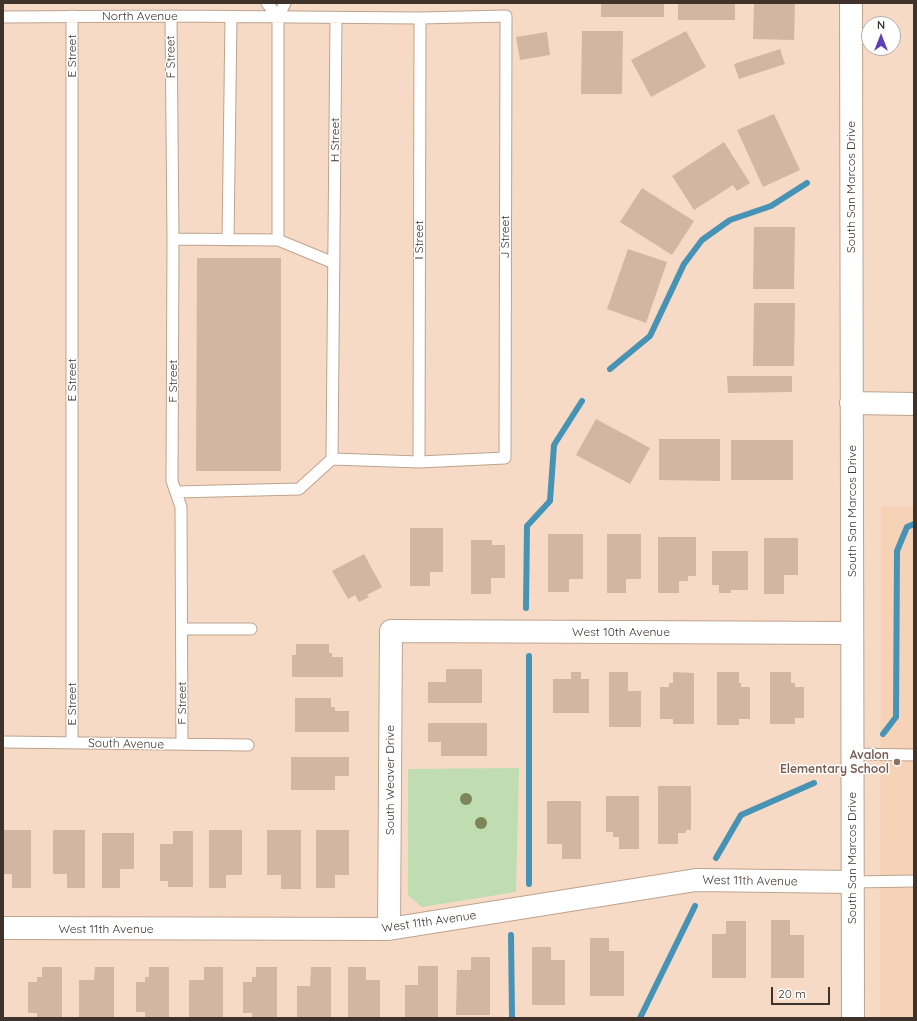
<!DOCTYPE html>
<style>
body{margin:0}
#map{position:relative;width:917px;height:1021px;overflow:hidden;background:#f7dac5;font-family:Quicksand,sans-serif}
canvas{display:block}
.frame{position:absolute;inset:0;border:4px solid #3e322a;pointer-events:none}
.north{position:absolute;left:861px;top:16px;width:40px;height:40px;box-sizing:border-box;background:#fff;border:1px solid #b2adaa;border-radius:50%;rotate:0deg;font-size:11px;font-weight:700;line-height:16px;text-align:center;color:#3e322a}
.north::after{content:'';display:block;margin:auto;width:14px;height:18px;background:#5e3fb8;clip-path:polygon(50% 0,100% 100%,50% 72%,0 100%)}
.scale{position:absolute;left:771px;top:987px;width:59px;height:18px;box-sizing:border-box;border:2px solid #3e322a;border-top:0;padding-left:5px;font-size:12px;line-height:14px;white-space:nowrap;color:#3e322a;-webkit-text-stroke:3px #fff;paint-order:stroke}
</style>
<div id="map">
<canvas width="917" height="1021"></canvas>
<div class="frame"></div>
<div class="north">N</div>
<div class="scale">20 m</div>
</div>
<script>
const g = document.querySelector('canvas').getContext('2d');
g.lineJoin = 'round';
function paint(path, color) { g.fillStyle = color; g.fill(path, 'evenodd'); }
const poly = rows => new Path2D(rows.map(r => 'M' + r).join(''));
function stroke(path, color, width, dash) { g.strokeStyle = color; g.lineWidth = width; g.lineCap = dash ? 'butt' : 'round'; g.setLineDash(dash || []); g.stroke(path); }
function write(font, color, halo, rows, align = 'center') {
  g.font = font + ' Quicksand,sans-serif'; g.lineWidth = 3; g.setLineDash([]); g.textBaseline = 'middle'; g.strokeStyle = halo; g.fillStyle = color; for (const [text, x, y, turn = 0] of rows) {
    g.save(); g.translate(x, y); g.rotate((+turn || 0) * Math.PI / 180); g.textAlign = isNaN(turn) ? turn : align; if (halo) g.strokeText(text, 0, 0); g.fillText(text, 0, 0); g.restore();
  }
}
const built = poly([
 [881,506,914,506,914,1018,880,1018]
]);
const green = poly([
 [519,768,516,892,422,907,408,895,408,769]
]);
const stream = poly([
 [610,369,650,336,684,264,702,240,730,220,771,206,807,183],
 [526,608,527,526,550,501,554,445,582,401],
 [883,734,896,717,897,551,907,527,914,524],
 [716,858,741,815,814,783],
 [529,884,529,656],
 [511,935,512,1018],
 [640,1018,695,906]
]);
const building = poly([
 [601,3,664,3,664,17,601,17],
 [678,3,735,3,735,20,678,20],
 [754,3,795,3,794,40,753,39],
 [582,31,623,31,622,94,581,94],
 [686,31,706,67,651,97,631,60],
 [547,32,550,55,520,60,516,37],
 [780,49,785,64,739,79,734,64],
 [774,114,800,170,763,187,737,130],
 [724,142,750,183,737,191,733,185,694,210,672,176],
 [642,188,694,221,672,255,620,222],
 [754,227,795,227,794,289,753,289],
 [628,249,667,262,646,323,607,309],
 [197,258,281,258,281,471,196,471],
 [754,303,795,303,794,366,753,366],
 [727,376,792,376,792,392,728,393],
 [596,419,650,448,630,484,576,455],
 [659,439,720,439,720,481,659,480],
 [731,440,793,440,793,480,731,480],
 [410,528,443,528,443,572,430,572,430,586,410,586],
 [548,534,583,534,583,579,569,579,569,592,548,592],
 [607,534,641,534,641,579,626,579,626,593,607,593],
 [658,537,696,537,696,576,688,576,688,581,679,581,679,593,658,593],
 [764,538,798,538,798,575,784,575,784,594,764,594],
 [471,540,492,540,492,545,505,545,505,578,491,578,491,594,471,594],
 [712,551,748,551,748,590,731,590,731,593,719,593,719,585,712,585],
 [364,554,382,587,367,595,369,597,359,602,355,595,348,599,332,571],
 [296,644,329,644,329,653,332,653,332,657,343,657,343,677,292,677,292,655,296,655],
 [446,669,482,669,482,703,428,703,428,682,446,682],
 [571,672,581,672,581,679,589,679,589,713,553,713,553,679,571,679],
 [609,672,628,672,628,691,641,691,641,727,609,727],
 [673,672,694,673,694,724,673,724,673,719,660,719,660,687,669,687,669,683,673,683],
 [717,672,739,672,739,683,741,683,741,687,750,687,750,719,739,719,739,725,717,725],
 [770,672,791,672,791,683,795,683,795,687,804,687,804,718,795,718,795,724,770,724],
 [295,698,331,698,331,707,335,707,335,711,349,711,349,732,295,732],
 [428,723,487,723,487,756,441,756,441,742,428,742],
 [291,757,349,757,349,776,335,776,335,790,291,790],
 [658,786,691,786,691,830,686,830,686,833,678,833,678,844,658,844],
 [606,796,639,796,639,849,619,849,619,837,613,837,613,832,606,832],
 [547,801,581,801,581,859,562,859,562,844,547,844],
 [3,830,31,830,31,888,12,888,12,874,3,874],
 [53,830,85,830,85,888,67,888,67,874,53,874],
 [209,830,242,830,242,875,226,875,226,888,209,888],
 [267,830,301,830,301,889,281,889,281,875,267,875],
 [316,830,349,830,349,875,335,875,335,888,316,888],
 [173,831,193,831,193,887,168,887,168,881,160,881,160,844,173,844],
 [102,833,134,833,134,869,120,869,120,888,102,888],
 [771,920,790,920,790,935,804,935,804,978,771,978],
 [726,921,746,921,746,978,712,978,712,934,726,934],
 [590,938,609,938,609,951,624,951,624,996,590,996],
 [532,947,551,947,551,960,565,960,565,1005,532,1005],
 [471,957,490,957,490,1015,456,1015,457,970,471,970],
 [418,966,438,966,438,1018,405,1018,405,985,418,985],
 [42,967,62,967,62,1018,37,1018,37,1013,28,1013,28,982,37,982,37,977,42,977],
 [95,967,114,967,114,1018,79,1018,79,980,94,980],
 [149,967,169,967,169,1018,145,1018,145,1012,136,1012,136,982,145,982,145,977,149,977],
 [204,967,223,967,223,1018,189,1018,189,980,204,980],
 [256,967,277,967,277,1018,252,1018,252,1013,243,1013,243,982,252,982,252,977,256,977],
 [311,967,331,967,331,1018,297,1018,297,986,310,986],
 [348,967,366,967,366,980,380,980,380,1018,348,1018]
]);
const lane = poly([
 [267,3,278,17],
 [72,16,72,743],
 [171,16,173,239,172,481,181,507,182,744],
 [3,17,171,16,420,18,506,16,505,458,419,462,332,459,299,489,176,492],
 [173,239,278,240,278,17,285,3],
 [228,240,231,17],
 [278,240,334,263],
 [332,459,336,18],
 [419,462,420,18],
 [182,629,251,629],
 [3,742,248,745],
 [852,754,914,755],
 [852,882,914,881]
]);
const street = poly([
 [851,3,853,1018],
 [851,403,914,404],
 [3,928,389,929,696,880,852,882],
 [389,929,391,631,852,633]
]);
const trees = [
 [466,799],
 [481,823]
];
const markers = [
 [897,762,4,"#8d6e63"]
];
const streetNames = [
 ["North Avenue",140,16],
 ["E Street",72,56,-90],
 ["F Street",171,57,-91],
 ["H Street",335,140,-90],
 ["South San Marcos Drive",851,187,-90],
 ["J Street",505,237,-90],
 ["I Street",419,240,-90],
 ["E Street",72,380,-90],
 ["F Street",173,381,-90],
 ["South San Marcos Drive",852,511,-90],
 ["West 10th Avenue",621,632],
 ["F Street",182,703,-90],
 ["E Street",72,704,-90],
 ["South Avenue",126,744,1],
 ["South Weaver Drive",390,780,-90],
 ["South San Marcos Drive",852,858,-90],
 ["West 11th Avenue",750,881,1],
 ["West 11th Avenue",429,922,-8],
 ["West 11th Avenue",106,929]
];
const educationNames = [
 ["Avalon",889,755],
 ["Elementary School",889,769]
];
paint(built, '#f6d2b7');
paint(green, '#bfddb1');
stroke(stream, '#4793b6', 6);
paint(building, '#d2b6a1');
stroke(lane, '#bea38e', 13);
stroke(street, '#bea38e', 24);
stroke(lane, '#fff', 11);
stroke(street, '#fff', 22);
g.fillStyle = '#7d8559';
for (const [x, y] of trees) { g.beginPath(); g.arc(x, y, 6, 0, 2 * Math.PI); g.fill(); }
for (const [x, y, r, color] of markers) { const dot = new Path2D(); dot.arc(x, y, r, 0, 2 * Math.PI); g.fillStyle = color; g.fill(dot); stroke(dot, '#fff', 1.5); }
write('12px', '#3e322a', '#fff', streetNames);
write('bold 12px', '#785e54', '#fff', educationNames, 'right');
</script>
